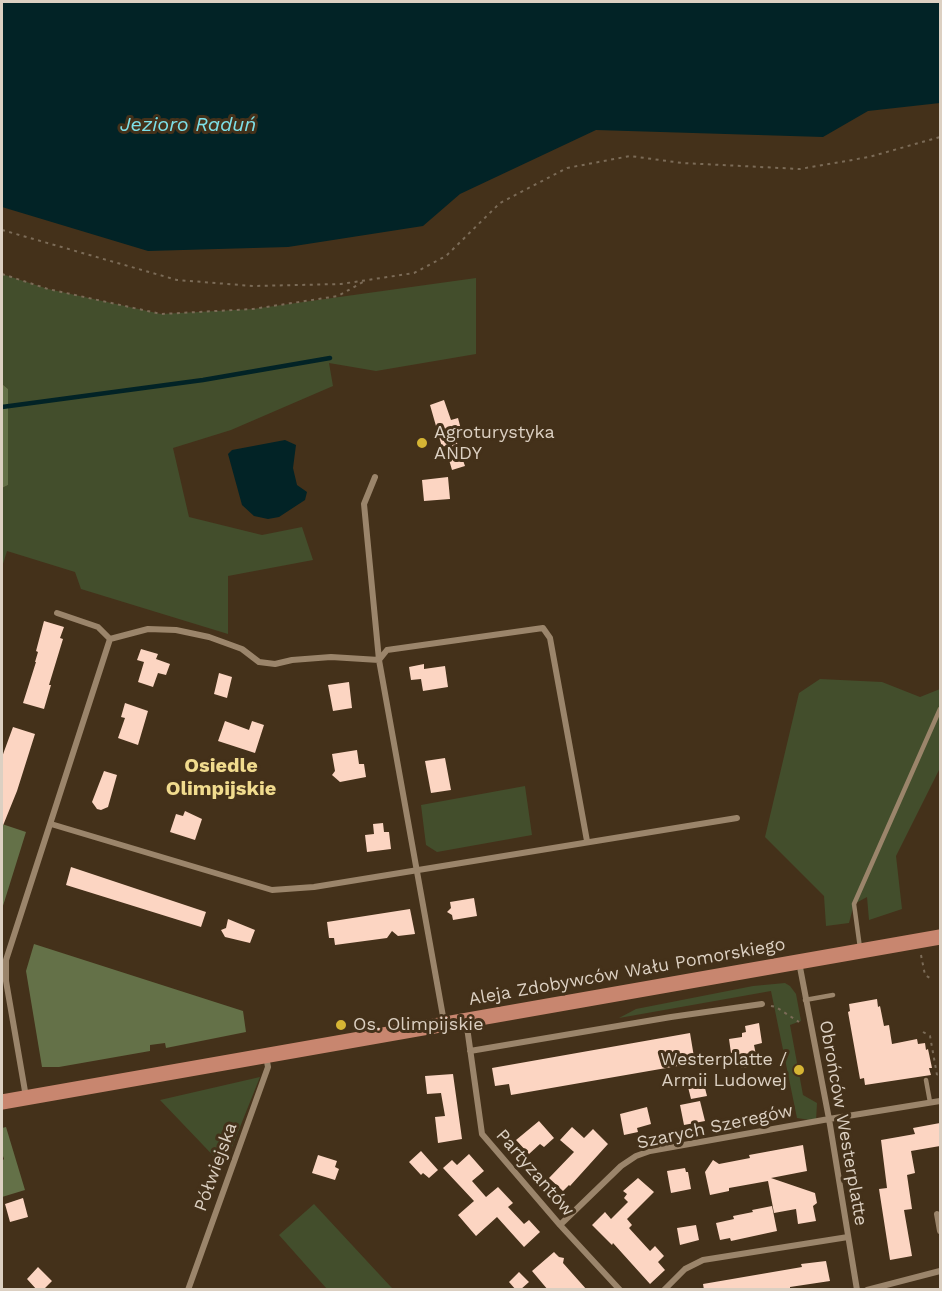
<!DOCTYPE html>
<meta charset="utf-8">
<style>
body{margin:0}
#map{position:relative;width:942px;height:1291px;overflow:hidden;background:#44311a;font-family:"Work Sans",sans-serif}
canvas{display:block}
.frame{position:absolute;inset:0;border:3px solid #dcd0c2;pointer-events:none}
</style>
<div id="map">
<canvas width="942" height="1291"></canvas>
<div class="frame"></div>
</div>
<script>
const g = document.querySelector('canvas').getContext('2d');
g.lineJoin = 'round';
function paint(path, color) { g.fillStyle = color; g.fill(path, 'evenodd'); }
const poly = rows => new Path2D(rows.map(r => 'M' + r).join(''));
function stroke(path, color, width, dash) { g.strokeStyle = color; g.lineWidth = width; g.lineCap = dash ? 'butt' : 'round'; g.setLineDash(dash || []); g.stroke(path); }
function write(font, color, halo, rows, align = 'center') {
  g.font = font + ' "Work Sans",sans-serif'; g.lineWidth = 6; g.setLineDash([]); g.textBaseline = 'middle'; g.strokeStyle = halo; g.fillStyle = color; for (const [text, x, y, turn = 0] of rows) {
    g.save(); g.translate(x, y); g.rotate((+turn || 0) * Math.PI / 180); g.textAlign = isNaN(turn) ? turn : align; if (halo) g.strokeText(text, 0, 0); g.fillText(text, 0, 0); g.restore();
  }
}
const green = poly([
 [2,274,48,289,161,314,253,309,476,278,476,354,376,371,329,363,333,386,231,430,173,448,189,517,262,535,302,527,313,560,228,576,228,634,81,589,75,572,7,551,2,567,2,488,8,485,8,389,2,384],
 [820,679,882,682,920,697,940,689,940,768,896,856,902,909,869,920,867,897,854,904,849,923,826,926,824,896,765,837,799,693],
 [525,786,532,835,437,852,426,845,421,805],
 [785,983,790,986,796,994,801,1021,790,1025,803,1095,817,1103,816,1121,797,1118,771,991,619,1018,636,1009,753,986],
 [260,1077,224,1167,160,1100],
 [314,1204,391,1287,393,1289,327,1289,279,1235]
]);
const forest = poly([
 [2,384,8,389,8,485,2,488],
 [2,824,26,832,2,909],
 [34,944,243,1011,246,1032,166,1048,165,1043,150,1045,150,1051,59,1067,42,1067,26,971],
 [6,1127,25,1190,2,1197,2,1161,4,1159,2,1153,2,1128]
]);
const water = poly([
 [2,2,940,2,940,103,868,111,823,137,596,130,460,194,423,226,288,247,148,251,2,207],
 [285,440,296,445,293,468,297,485,307,492,305,500,279,517,268,519,254,516,242,505,228,454,232,450]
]);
const stream = poly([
 [2,407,203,380,330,358]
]);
const building = poly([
 [444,400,451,420,458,418,463,437,456,440,465,466,452,470,445,446,442,447,430,405],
 [448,477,450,499,424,501,422,480],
 [44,621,64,627,60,638,63,639,49,685,51,685,44,709,23,703,36,662,35,662,38,652,36,651],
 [141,649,158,654,156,659,170,664,166,675,158,673,153,687,138,682,144,662,137,660],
 [424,664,424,669,445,666,448,687,423,691,421,679,411,680,409,667],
 [219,673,232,677,227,698,214,694],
 [349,682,352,708,333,711,328,685],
 [125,703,148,711,138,745,118,738,125,718,121,717],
 [225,721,249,730,252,721,264,725,255,753,218,741],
 [13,727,35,734,17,791,2,828,2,757],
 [357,750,359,764,364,764,366,777,340,782,332,775,335,771,332,754],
 [445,758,451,790,431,793,425,761],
 [104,771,117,775,108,807,101,810,97,809,92,802],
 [185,811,202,819,195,840,170,832,176,814,183,816],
 [383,823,384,832,389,832,391,849,367,852,365,835,374,834,373,824],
 [71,867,206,912,201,927,66,885],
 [474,898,477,916,453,920,452,915,447,912,451,908,450,902],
 [410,909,415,934,398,936,392,931,387,938,335,945,334,938,329,938,327,922],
 [228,919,255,930,250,943,225,937,221,930,226,928],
 [877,999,878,1007,880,1006,884,1026,889,1025,892,1044,917,1039,918,1044,925,1043,926,1050,928,1049,932,1068,929,1068,931,1075,865,1085,864,1078,860,1079,848,1012,850,1011,849,1004],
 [759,1023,762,1043,754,1045,757,1060,753,1061,748,1067,743,1068,737,1065,735,1052,731,1053,729,1039,742,1037,742,1033,746,1032,745,1026],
 [690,1033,695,1063,511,1095,509,1084,495,1086,492,1068],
 [453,1074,462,1139,438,1143,435,1117,445,1116,441,1093,427,1094,425,1076],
 [704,1084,707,1096,691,1099,688,1087],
 [700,1101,705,1121,684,1125,680,1105],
 [647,1107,651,1124,637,1128,638,1132,624,1135,620,1114],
 [539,1121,554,1138,544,1147,540,1144,529,1154,516,1140],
 [940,1123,940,1146,911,1151,915,1173,907,1175,912,1209,904,1210,912,1256,890,1260,879,1189,887,1188,881,1140,915,1134,913,1128],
 [572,1127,584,1138,593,1129,608,1144,570,1186,569,1185,563,1191,549,1178,574,1152,560,1140],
 [803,1145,807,1171,771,1178,815,1193,817,1203,813,1206,816,1221,798,1224,796,1209,774,1213,768,1181,729,1188,729,1191,710,1195,705,1172,713,1160,719,1164,750,1158,749,1155],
 [421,1151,438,1170,429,1178,423,1173,421,1175,409,1162],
 [469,1154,484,1171,472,1181,486,1197,498,1187,513,1203,508,1207,524,1224,529,1220,540,1232,524,1247,497,1217,476,1236,458,1215,474,1201,443,1168,452,1160,457,1165],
 [318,1155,337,1161,335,1167,339,1169,335,1180,312,1173],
 [685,1168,686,1172,688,1172,691,1189,671,1193,667,1171],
 [638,1178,654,1192,627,1219,632,1225,629,1228,650,1251,655,1246,664,1256,658,1262,665,1270,650,1284,613,1243,612,1245,592,1225,605,1212,611,1219,628,1202,624,1198,627,1194,623,1191],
 [23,1198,28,1217,10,1222,5,1204],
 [772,1206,777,1231,731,1241,730,1238,720,1240,716,1223,734,1219,733,1216,753,1212,752,1210],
 [696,1225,699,1240,680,1245,677,1228],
 [554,1252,559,1257,564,1258,563,1263,587,1290,548,1290,532,1271],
 [826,1261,830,1281,790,1287,790,1290,704,1290,703,1284,802,1267,801,1264],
 [38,1267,52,1281,43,1290,37,1290,27,1279],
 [519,1272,529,1282,520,1290,516,1290,509,1282]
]);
const path = poly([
 [2,230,177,280,253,286,341,284,414,273,446,256,500,203,567,168,630,156,682,163,800,169,869,157,940,137],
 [2,274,48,289,161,314,253,309,338,296,363,282],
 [921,955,925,975,933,980],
 [771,1006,776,1007,799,1022],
 [923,1032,930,1036,937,1075,936,1078],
 [828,1048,831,1047]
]);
const lane = poly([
 [860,948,854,904,940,709],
 [805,1000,833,995],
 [926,1080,930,1102]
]);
const street = poly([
 [375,477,364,504,379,660,444,1022],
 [57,613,98,627,110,639],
 [51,824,272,890,314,887,737,818],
 [799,962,829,1119,857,1290],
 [466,1020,482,1134,560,1225,620,1290],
 [470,1051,671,1017,762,1004],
 [26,1097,6,981,6,960,110,639,148,629,176,630,209,637,242,649,259,662,275,664,292,660,331,657,379,660,387,650,543,628,550,638,587,841],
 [937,1214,940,1231],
 [560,1225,621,1166,636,1156,650,1151,829,1119,940,1101],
 [188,1290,268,1067,266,1056],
 [664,1290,685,1269,703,1260,848,1237],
 [867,1290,940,1271]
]);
const primary = poly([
 [2,1102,940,937]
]);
const markers = [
 [422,443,6,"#d6b534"],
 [341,1025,6,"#d6b534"],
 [799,1070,6,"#d6b534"]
];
const poiNames = [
 ["Agroturystyka",434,433],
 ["ANDY",434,454],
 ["Os. Olimpijskie",353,1025],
 ["Westerplatte /",787,1060,"right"],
 ["Armii Ludowej",787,1081,"right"]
];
const streetNames = [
 ["Aleja Zdobywców Wału Pomorskiego",627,972,-10],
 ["Obrońców Westerplatte",843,1123,80],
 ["Szarych Szeregów",715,1127,-12],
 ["Półwiejska",216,1167,-70],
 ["Partyzantów",535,1173,49]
];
const waterNames = [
 ["Jezioro Raduń",188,125]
];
const neighbourhoodNames = [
 ["Osiedle",221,766],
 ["Olimpijskie",221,789]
];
paint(green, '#434e2c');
paint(forest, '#647148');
paint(water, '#022326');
stroke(stream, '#022326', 4.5);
paint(building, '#fcd5c2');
stroke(path, '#7b6b57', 2, [3, 4.5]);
stroke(lane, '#9b856b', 4.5);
stroke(street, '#9b856b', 6);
stroke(primary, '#c8866f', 15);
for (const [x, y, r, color] of markers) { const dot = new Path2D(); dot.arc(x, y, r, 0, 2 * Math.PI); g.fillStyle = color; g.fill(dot); stroke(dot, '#44311a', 2); }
write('18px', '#dcd0c2', '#44311a', poiNames, 'left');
write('18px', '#dcd0c2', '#44311a', streetNames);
write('italic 20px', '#7de0e8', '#44311a', waterNames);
write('bold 20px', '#f1db8e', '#44311a', neighbourhoodNames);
</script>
